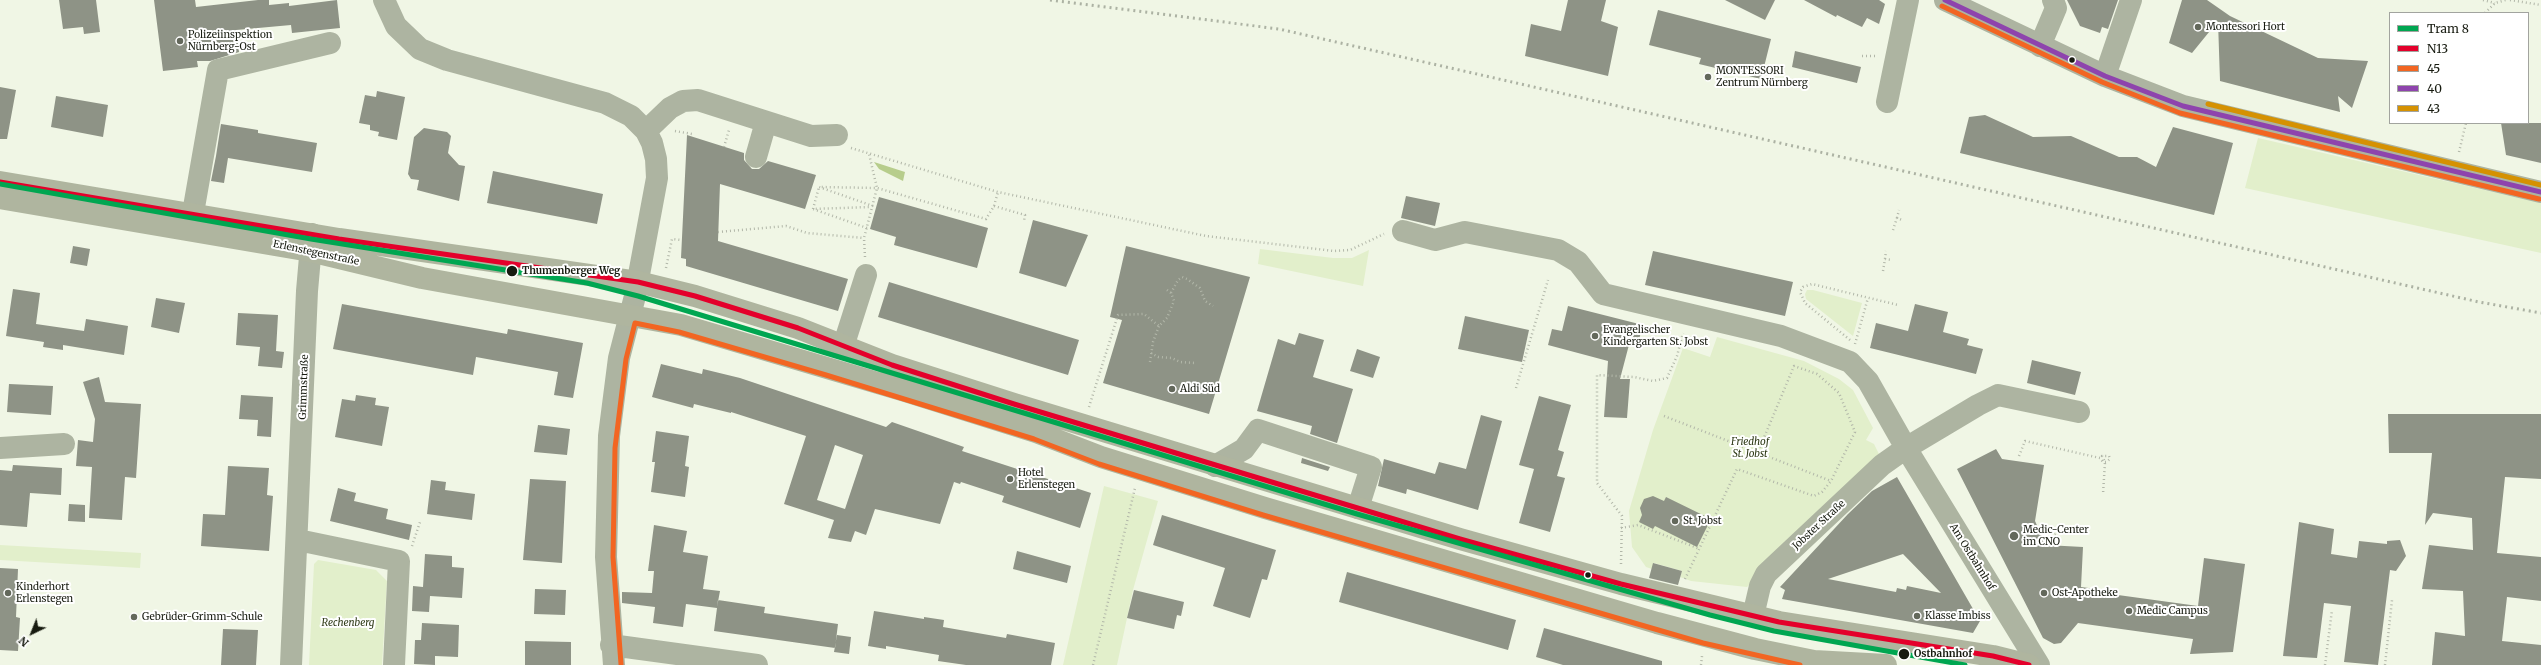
<!DOCTYPE html>
<meta charset="utf-8">
<style>
body{margin:0}
#map{position:relative;width:2541px;height:665px;overflow:hidden;background:#f0f6e5;font-family:Merriweather,serif}
canvas{display:block}
.legend{position:absolute;left:2389px;top:12px;width:140px;height:112px;box-sizing:border-box;background:#fff;border:1px solid #a2a49f;margin:0;padding:5px 7px;list-style:none;font-size:12px;color:#171b10}
.legend li{display:flex;align-items:center;gap:8px;height:20px}
.legend b{width:20px;border:1px solid #a2a49f}
.north{position:absolute;left:12px;top:613px;width:40px;height:40px;-webkit-text-stroke:3px #fff;paint-order:stroke;rotate:223deg;font-size:11px;font-weight:700;line-height:16px;text-align:center;color:#171b10}
.north::after{content:'';display:block;margin:auto;width:14px;height:18px;background:#171b10;clip-path:polygon(50% 0,100% 100%,50% 72%,0 100%)}
</style>
<div id="map">
<canvas width="2541" height="665"></canvas>
<ul class="legend">
<li><b style="height:5px;background:#00a651"></b>Tram 8</li>
<li><b style="height:5px;background:#e4002b"></b>N13</li>
<li><b style="height:5px;background:#f26522"></b>45</li>
<li><b style="height:5px;background:#8e44ad"></b>40</li>
<li><b style="height:5px;background:#d59102"></b>43</li>
</ul>
<div class="north">N</div>
</div>
<script>
const g = document.querySelector('canvas').getContext('2d');
g.lineJoin = 'round';
function paint(path, color) { g.fillStyle = color; g.fill(path, 'evenodd'); }
const poly = rows => new Path2D(rows.map(r => 'M' + r).join(''));
function stroke(path, color, width, dash) { g.strokeStyle = color; g.lineWidth = width; g.lineCap = dash ? 'butt' : 'round'; g.setLineDash(dash || []); g.stroke(path); }
function write(font, color, halo, rows, align = 'center') {
  g.font = font + ' Merriweather,serif'; g.lineWidth = 4; g.setLineDash([]); g.textBaseline = 'middle'; g.strokeStyle = halo; g.fillStyle = color; for (const [text, x, y, turn = 0] of rows) {
    g.save(); g.translate(x, y); g.rotate((+turn || 0) * Math.PI / 180); g.textAlign = isNaN(turn) ? turn : align; if (halo) g.strokeText(text, 0, 0); g.fillText(text, 0, 0); g.restore();
  }
}
const green = poly([
 [2258,138,2541,203,2541,253,2245,188],
 [1260,249,1333,258,1352,258,1369,250,1363,286,1258,264],
 [1807,290,1813,290,1862,303,1853,336,1806,299,1805,294],
 [1717,337,1804,361,1839,379,1853,390,1873,428,1866,440,1874,444,1879,454,1847,491,1747,587,1691,581,1680,577,1682,571,1654,563,1652,569,1646,567,1632,547,1629,511,1653,430,1683,348,1710,357],
 [1104,486,1158,501,1133,590,1117,665,1063,665],
 [0,545,141,553,140,568,0,560],
 [318,560,376,570,387,581,382,665,309,665,314,564]
]);
const water = poly([
 [874,162,905,172,903,181,879,169]
]);
const building = poly([
 [59,0,96,0,100,32,84,34,83,27,63,29],
 [154,0,195,0,196,7,258,0,269,0,269,5,289,3,289,6,337,0,340,28,292,33,291,25,236,30,239,52,210,61,197,61,198,67,163,71],
 [1568,0,1606,0,1601,21,1618,27,1608,76,1525,56,1531,24,1561,31],
 [1725,0,1775,0,1765,20],
 [1804,0,1879,0,1885,4,1879,24,1867,18,1862,27,1837,15,1836,17],
 [2067,0,2118,0,2108,29,2102,27,2100,33,2080,26],
 [2182,0,2207,0,2230,16,2318,58,2368,61,2352,108,2338,96,2340,112,2220,81,2218,21,2192,53,2169,43],
 [1658,10,1771,39,1761,79,1699,64,1701,58,1649,45],
 [1795,51,1861,67,1857,83,1792,67],
 [0,87,16,90,7,139,0,139],
 [377,91,405,97,397,140,378,136,379,132,370,130,370,125,359,123,365,95,376,97],
 [56,96,108,105,103,137,51,127],
 [1985,115,2033,137,2071,136,2119,157,2137,157,2156,167,2173,127,2233,143,2214,215,1960,153,1969,117],
 [2501,123,2541,123,2541,163,2506,155],
 [221,124,258,130,258,133,317,143,312,172,228,158,224,183,211,181,216,156,222,157,216,156],
 [424,128,447,132,451,136,448,153,459,165,465,166,459,201,417,190,419,180,411,179,408,174,414,137],
 [687,135,744,153,744,160,752,169,759,169,768,161,816,175,805,209,720,184,718,241,848,279,838,311,686,266,686,259,681,258],
 [493,171,603,194,597,224,487,203],
 [1406,196,1440,203,1435,226,1401,218],
 [879,197,988,228,977,268,894,245,896,237,870,229],
 [1033,220,1088,235,1066,287,1019,273],
 [73,246,90,249,87,266,70,263],
 [1126,246,1250,277,1209,414,1103,383,1122,320,1110,317],
 [1653,251,1793,282,1785,316,1645,285],
 [889,282,1079,340,1068,375,878,317],
 [13,289,40,293,36,324,84,331,86,319,128,326,124,355,63,345,63,350,43,347,44,342,6,336],
 [156,298,185,303,179,333,151,327],
 [342,304,507,334,508,329,583,343,573,398,554,395,558,372,476,357,473,375,333,349],
 [1915,304,1948,312,1943,332,1969,339,1967,345,1983,349,1976,374,1870,348,1876,323,1908,331],
 [1568,306,1643,325,1638,343,1630,341,1620,379,1630,379,1627,418,1604,417,1608,361,1548,345,1552,329,1562,331],
 [238,313,278,315,276,351,284,352,282,368,258,366,260,347,236,345],
 [1465,316,1529,330,1522,362,1458,349],
 [1299,333,1324,340,1313,377,1353,389,1337,443,1310,434,1312,426,1257,411,1278,339,1295,345],
 [1357,349,1380,357,1373,378,1350,371],
 [2032,360,2081,372,2075,395,2027,383],
 [661,364,702,374,703,369,740,378,886,427,892,422,964,447,962,451,1091,493,1080,528,1002,502,1004,496,961,482,960,484,954,482,940,524,875,509,866,535,855,531,851,542,828,538,834,520,784,504,806,436,731,412,731,413,694,404,693,408,652,397],
 [835,445,863,455,845,509,817,500],
 [99,377,105,402,141,404,136,478,125,477,122,520,89,518,92,467,76,466,78,440,93,442,95,419,83,382],
 [9,384,53,386,51,415,7,412],
 [241,395,273,397,271,437,257,436,258,420,239,419],
 [356,395,376,398,375,405,389,407,382,446,335,437,342,399,355,401],
 [1539,396,1571,405,1558,450,1564,452,1557,476,1565,478,1550,532,1519,523,1534,469,1519,465],
 [2388,414,2541,414,2541,479,2505,477,2497,553,2541,557,2541,601,2507,597,2502,641,2541,645,2541,665,2432,665,2435,632,2465,636,2463,591,2422,589,2429,545,2473,550,2472,518,2433,513,2425,525,2432,453,2389,453],
 [1481,415,1502,421,1478,510,1407,489,1406,494,1378,486,1384,459,1435,474,1439,462,1466,469],
 [538,425,570,429,567,455,534,452],
 [656,431,689,436,685,466,689,467,685,497,651,492,655,462,652,462],
 [1996,449,2002,459,2044,465,2035,521,2046,545,2083,547,2081,587,2119,592,2118,595,2198,606,2204,558,2245,564,2233,652,2190,654,2193,639,2078,623,2061,643,2054,644,2043,638,1957,469],
 [1302,458,1330,467,1328,471,1301,463],
 [13,465,62,468,61,495,30,493,27,527,0,525,0,470,12,471],
 [228,466,269,468,267,495,273,496,269,551,201,546,203,514,225,515],
 [1897,477,1980,621,1973,633,1782,599,1785,590,1780,587,1848,514,1872,491],
 [1903,554,1941,593,1907,586,1906,590,1897,588,1896,592,1828,579],
 [530,479,566,481,562,563,523,560],
 [431,480,446,482,445,490,475,494,472,520,427,514],
 [338,488,356,493,354,501,388,509,386,519,412,525,409,540,330,521],
 [1653,496,1664,501,1666,497,1711,519,1697,547,1655,526,1653,529,1639,522,1642,515,1640,508,1644,499],
 [69,504,85,505,85,522,68,521],
 [1162,515,1276,550,1267,580,1262,579,1250,618,1213,606,1225,568,1153,545],
 [2299,522,2334,529,2331,554,2357,558,2359,541,2387,544,2387,541,2400,540,2406,556,2396,571,2390,570,2378,665,2344,662,2351,606,2324,603,2317,658,2283,656],
 [654,525,687,531,683,552,708,556,703,589,720,591,717,607,718,600,765,607,764,613,838,624,835,648,714,631,717,608,686,604,683,627,653,623,655,607,622,603,622,592,652,593,654,571,648,571],
 [1017,551,1071,566,1067,583,1013,569],
 [425,554,452,556,452,567,464,568,462,598,430,596,429,612,412,611,413,586,423,587],
 [1653,563,1682,571,1678,585,1649,578],
 [0,568,18,569,16,617,20,618,18,651,0,650],
 [1347,572,1516,620,1508,650,1339,602],
 [535,589,566,590,565,615,534,614],
 [1134,590,1184,602,1181,616,1177,615,1174,629,1127,618],
 [874,611,924,619,924,617,944,620,943,627,1006,638,1007,634,1055,643,1051,665,966,665,938,661,939,655,886,646,886,649,868,646],
 [422,623,459,625,458,657,435,656,435,665,414,664,415,640,421,640],
 [1544,628,1662,661,1662,665,1563,665,1536,657],
 [223,629,258,630,256,665,221,665],
 [837,635,851,637,849,654,834,652],
 [525,641,571,642,571,665,525,665]
]);
const path = poly([
 [2483,0,2495,3],
 [2510,0,2541,5],
 [2485,13,2495,3,2506,0],
 [1862,56,1876,56],
 [675,131,692,134],
 [724,147,729,130],
 [851,148,998,192,1206,236,1334,251,1350,250,1384,234],
 [2459,152,2466,123],
 [873,206,819,187,877,188,986,219,994,206,998,192],
 [994,206,1025,215,1024,221],
 [813,209,819,187],
 [1897,218,1899,210],
 [867,228,813,209,870,207],
 [1893,230,1897,218,1902,220],
 [718,232,786,226,807,233,864,238],
 [865,257,864,238,877,188,869,154],
 [1885,259,1886,251],
 [666,268,672,239,681,240],
 [1883,271,1885,259,1892,260],
 [1171,293,1178,280,1182,277,1187,279,1200,288,1205,301,1213,306],
 [1850,340,1805,303,1800,292,1803,287,1812,284,1898,305],
 [1855,344,1868,298],
 [1151,353,1158,357,1172,358,1180,362,1195,363],
 [1150,362,1153,342,1159,326],
 [1516,388,1548,280],
 [1089,407,1118,315,1144,314,1159,326,1167,318,1174,301,1171,293,1167,290],
 [1664,416,1831,481],
 [2019,456,2025,441,2100,458,2103,462,2106,462,2110,459,2109,456,2102,456,2105,462,2103,494],
 [1621,528,1638,525,1700,549],
 [2044,540,2058,533],
 [412,546,420,522],
 [1621,564,1622,516,1597,483,1597,375,1634,377,1653,381,1667,378,1677,356,1683,333],
 [1685,579,1737,469,1814,496,1822,492,1831,481,1855,432,1839,393,1817,374,1794,366,1758,452],
 [1093,665,1135,488],
 [1701,665,1702,656],
 [2325,665,2332,610],
 [2385,665,2392,600]
]);
const minor = poly([
 [384,0,396,26,420,49,447,60,605,103,631,116,646,131,652,143,656,159,657,178,635,296,619,358,609,436,606,557,614,665],
 [1945,0,2105,76,2183,106,2541,192],
 [2040,46,2056,8,2053,0],
 [2105,76,2131,0],
 [1887,102,1908,0],
 [646,131,670,108,683,101,698,100,811,136,837,135],
 [756,157,766,122],
 [190,230,218,70,330,43],
 [1403,231,1435,240,1465,232,1558,250,1578,262,1603,294,1781,336,1850,362,1868,381,1906,448,2039,665],
 [843,347,866,275],
 [0,448,64,444],
 [1215,466,1244,449,1258,430,1371,467,1358,508],
 [298,540,399,561,394,665],
 [1753,616,1760,586,1766,574,1882,465,1906,448,1978,405,1998,395,2079,412],
 [611,645,757,665],
 [291,665,307,291,312,234]
]);
const major = poly([
 [0,182,339,239,638,282,695,296,798,328,892,365,1014,404,1460,539,1621,584,1779,622,1993,656,2029,665],
 [0,198,310,251,422,278,681,325,905,391,1036,432,1101,457,1265,508,1657,623,1755,649,1814,661,1886,665]
]);
const rail = poly([
 [1050,0,1279,29,2479,302,2541,313]
]);
const bus1 = poly([
 [0,182,339,239,638,282,695,296,798,328,892,365,1014,404,1460,539,1621,584,1779,622,1993,656,2029,665]
]);
const bus2 = poly([
 [1942,6,2102,82,2180,113,2539,199],
 [621,664,613,557,615,448,626,359,635,323,679,332,826,375,1034,439,1099,464,1263,515,1703,643,1800,665]
]);
const bus3 = poly([
 [1945,0,2105,76,2183,106,2541,192]
]);
const bus4 = poly([
 [2208,104,2541,185]
]);
const tram1 = poly([
 [0,184,311,239,587,283,638,296,1357,514,1710,615,1774,631,1965,665]
]);
const markers = [
 [2198,27,4,"#63685b"],
 [180,41,4,"#63685b"],
 [2072,60,3.5,"#171b10"],
 [1708,77,4,"#63685b"],
 [512,271,6,"#171b10"],
 [1595,336,4,"#63685b"],
 [1172,389,4,"#63685b"],
 [1010,479,4,"#63685b"],
 [1675,521,4,"#63685b"],
 [2014,536,5,"#63685b"],
 [1588,575,3.5,"#171b10"],
 [8,593,4,"#63685b"],
 [2044,593,4,"#63685b"],
 [2129,611,4,"#63685b"],
 [1917,616,4,"#63685b"],
 [134,617,4,"#63685b"],
 [1904,654,6,"#171b10"]
];
const poiNames = [
 ["Montessori Hort",2206,27],
 ["Polizeiinspektion",188,35],
 ["Nürnberg-Ost",188,47],
 ["MONTESSORI",1716,71],
 ["Zentrum Nürnberg",1716,83],
 ["Evangelischer",1603,330],
 ["Kindergarten St. Jobst",1603,342],
 ["Aldi Süd",1180,389],
 ["Hotel",1018,473],
 ["Erlenstegen",1018,485],
 ["St. Jobst",1683,521],
 ["Medic-Center",2023,530],
 ["im CNO",2023,542],
 ["Kinderhort",16,587],
 ["Erlenstegen",16,599],
 ["Ost-Apotheke",2052,593],
 ["Medic Campus",2137,611],
 ["Klasse Imbiss",1925,616],
 ["Gebrüder-Grimm-Schule",142,617]
];
const streetNames = [
 ["Erlenstegenstraße",316,253,12],
 ["Grimmstraße",304,387,-88],
 ["Jobster Straße",1819,525,-43],
 ["Am Ostbahnhof",1972,557,58]
];
const stopNames = [
 ["Thumenberger Weg",522,271],
 ["Ostbahnhof",1914,654]
];
const parkNames = [
 ["Friedhof",1750,442],
 ["St. Jobst",1750,454],
 ["Rechenberg",348,623]
];
paint(green, '#e2efcb');
paint(water, '#b7cd8c');
paint(building, '#8e9386');
stroke(path, '#b2b7a9', 2.5, [1, 3]);
stroke(minor, '#adb4a1', 22);
stroke(major, '#afb59f', 22);
stroke(rail, '#acb2a3', 3, [2, 4]);
stroke(bus1, '#e4002b', 5);
stroke(bus2, '#f26522', 5);
stroke(bus3, '#8e44ad', 5);
stroke(bus4, '#d59102', 5);
stroke(tram1, '#00a651', 5);
for (const [x, y, r, color] of markers) { const dot = new Path2D(); dot.arc(x, y, r, 0, 2 * Math.PI); g.fillStyle = color; g.fill(dot); stroke(dot, '#fff', 1.5); }
write('10px', '#171b10', '#fff', poiNames, 'left');
write('10px', '#171b10', '#fff', streetNames);
write('bold 10px', '#171b10', '#fff', stopNames, 'left');
write('italic 10px', '#2e3916', '#fff', parkNames);
</script>
